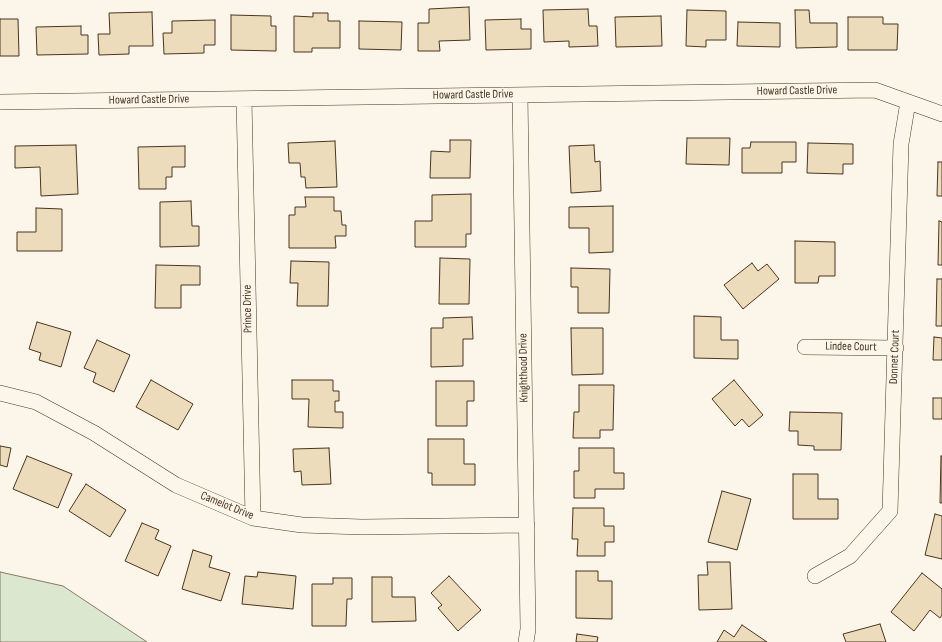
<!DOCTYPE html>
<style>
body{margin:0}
canvas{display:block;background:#fbf6e9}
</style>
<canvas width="942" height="642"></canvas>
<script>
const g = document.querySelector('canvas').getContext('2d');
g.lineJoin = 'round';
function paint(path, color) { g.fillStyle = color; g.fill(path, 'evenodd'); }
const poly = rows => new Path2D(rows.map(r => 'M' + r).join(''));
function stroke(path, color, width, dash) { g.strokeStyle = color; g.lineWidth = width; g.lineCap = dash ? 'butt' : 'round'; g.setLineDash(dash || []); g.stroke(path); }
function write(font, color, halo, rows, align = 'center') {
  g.font = font + ' "Sofia Sans Condensed",sans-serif'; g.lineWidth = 3; g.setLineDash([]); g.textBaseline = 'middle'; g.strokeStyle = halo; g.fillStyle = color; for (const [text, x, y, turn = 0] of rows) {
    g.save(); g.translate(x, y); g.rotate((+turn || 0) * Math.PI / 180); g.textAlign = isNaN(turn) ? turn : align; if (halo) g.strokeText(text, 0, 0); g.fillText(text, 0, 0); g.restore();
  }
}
const green = poly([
 [0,572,63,586,147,642,0,642,0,572]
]);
const building = poly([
 [469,7,470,40,439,41,440,51,418,51,418,23,429,23,429,9,469,7],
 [588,9,589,26,597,26,598,46,569,47,569,41,544,42,543,10,588,9],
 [687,10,726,11,726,40,706,40,706,47,686,46,687,10],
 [795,10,809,10,810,23,837,23,837,47,796,48,795,10],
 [152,12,153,46,129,46,129,54,99,55,98,34,110,34,109,13,152,12],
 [313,13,328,13,328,21,340,21,340,48,312,48,312,52,294,52,294,16,313,17,313,13],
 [231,15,271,16,271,26,276,26,276,51,231,50,231,15],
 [661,16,662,46,616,47,615,17,661,16],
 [848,17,883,17,883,24,898,24,897,50,848,50,848,17],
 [0,19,18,19,19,56,0,56,0,19],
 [521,19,521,29,531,29,531,49,486,50,485,20,521,19],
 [215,20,215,45,204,45,204,53,164,54,163,33,172,33,172,21,215,20],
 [359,21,402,22,401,50,359,49,359,21],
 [738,22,780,23,780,47,737,46,738,22],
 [81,26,81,35,88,35,88,54,37,55,36,27,81,26],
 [687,138,730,138,729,165,686,164,687,138],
 [450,140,471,140,470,178,430,178,431,151,450,152,450,140],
 [335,141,337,187,306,188,305,177,301,177,300,163,289,163,288,143,335,141],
 [751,142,796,142,796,162,782,162,782,173,742,173,742,148,750,148,751,142],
 [808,143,853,144,853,164,843,164,843,174,807,173,808,143],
 [76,145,78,194,41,196,40,167,15,168,15,146,76,145],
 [594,145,595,162,600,161,601,191,571,193,569,146,594,145],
 [185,146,185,167,172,167,172,177,166,177,166,189,139,189,138,147,185,146],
 [938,162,942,162,942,196,937,196,938,162],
 [471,194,471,234,466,234,466,247,415,247,415,221,432,221,432,195,471,194],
 [305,197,334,197,334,211,341,211,342,225,346,225,346,236,335,236,336,248,289,248,289,215,295,215,295,207,306,207,305,197],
 [191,201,192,226,199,226,199,246,160,247,160,202,191,201],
 [613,206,613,252,589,253,589,228,569,228,569,207,613,206],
 [36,208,62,209,62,251,17,251,17,232,36,232,36,208],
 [939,221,942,222,942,265,938,265,939,221],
 [795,241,835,242,835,276,819,276,818,283,795,283,795,241],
 [440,258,470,259,469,304,439,304,440,258],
 [291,261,329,262,328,306,297,306,298,283,290,283,291,261],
 [752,263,758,271,767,264,779,279,743,309,724,285,752,263],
 [156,265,200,266,200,285,181,285,181,308,155,308,156,265],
 [571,268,610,269,609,313,578,313,578,287,571,287,571,268],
 [937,279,942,279,942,326,936,326,937,279],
 [694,316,721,317,721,340,738,340,738,359,694,358,694,316],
 [472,317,473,339,463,339,463,366,431,367,431,328,443,328,443,318,472,317],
 [37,322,71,332,61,367,39,360,41,353,29,349,37,322],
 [571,328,603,328,603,374,572,375,571,328],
 [934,337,942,338,942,360,933,360,934,337],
 [97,340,130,355,114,392,93,382,96,373,84,368,97,340],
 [151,380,193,404,178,430,136,407,151,380],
 [292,380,333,380,333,391,339,391,339,401,335,401,335,412,343,412,343,428,308,427,309,399,292,399,292,380],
 [734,380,763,415,749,427,742,419,735,426,712,399,734,380],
 [436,381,474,381,474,401,467,401,467,426,436,426,436,381],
 [579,385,614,385,613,430,600,430,600,438,573,438,574,412,579,412,579,385],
 [933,398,942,398,942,419,933,419,933,398],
 [790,412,842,413,841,450,814,450,814,446,798,445,798,431,789,431,790,412],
 [428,439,464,439,464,464,475,464,475,485,432,485,432,473,428,473,428,439],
 [0,446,11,448,7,467,0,465,0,446],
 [329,448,331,484,302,485,301,471,294,472,293,449,329,448],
 [579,448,614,448,614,473,624,473,624,489,595,489,595,498,574,498,574,471,579,471,579,448],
 [27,456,72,474,58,508,13,489,27,456],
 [941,456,942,456,942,503,940,503,941,456],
 [793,474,818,474,818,499,838,499,838,519,793,519,793,474],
 [86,484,126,510,110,537,69,511,86,484],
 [722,491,751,499,737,550,708,542,722,491],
 [573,508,604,508,604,526,614,526,614,542,605,542,605,556,577,556,578,539,572,539,573,508],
 [935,514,942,516,942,559,925,555,935,514],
 [142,523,159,530,155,539,171,546,158,576,125,561,142,523],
 [193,550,212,556,209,567,230,573,221,601,182,589,193,550],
 [707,562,730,562,732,609,699,610,698,575,708,575,707,562],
 [576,571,598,571,598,581,612,581,612,619,576,618,576,571],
 [258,572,296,576,293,609,242,604,245,576,257,577,258,572],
 [922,573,942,589,942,615,940,618,930,610,914,631,891,612,922,573],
 [449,576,481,610,458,631,438,608,442,605,431,593,449,576],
 [372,577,392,577,392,597,415,597,416,621,372,622,372,577],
 [333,578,352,578,352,599,347,599,346,626,312,626,312,584,333,584,333,578],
 [880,624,886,642,846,642,843,634,880,624],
 [742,625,767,642,717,642,724,630,734,637,742,625],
 [577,634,598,637,597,642,576,642,577,634]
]);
const street = poly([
 [520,95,528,629,526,642],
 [244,99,253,518],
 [0,102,875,90,942,114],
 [805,347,896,348],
 [0,393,36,402,94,433,176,485,253,518,302,525,362,527,527,525],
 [815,576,850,556,890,511,901,144,908,102]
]);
const streetNames = [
 ["Howard Castle Drive",797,91,-1],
 ["Howard Castle Drive",473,95,-1],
 ["Howard Castle Drive",149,100,-1],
 ["Prince Drive",248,309,-91],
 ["Lindee Court",851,347,1],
 ["Donnet Court",895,357,-88],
 ["Knighthood Drive",524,368,-91],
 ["Camelot Drive",227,506,22]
];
paint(green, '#dce7d0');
stroke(green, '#887966', 1);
paint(building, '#ecdcbc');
stroke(building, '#4a3520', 1);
stroke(street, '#4a3520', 16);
stroke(street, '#fbf6e9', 15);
write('12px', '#4a3520', '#fbf6e9', streetNames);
</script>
